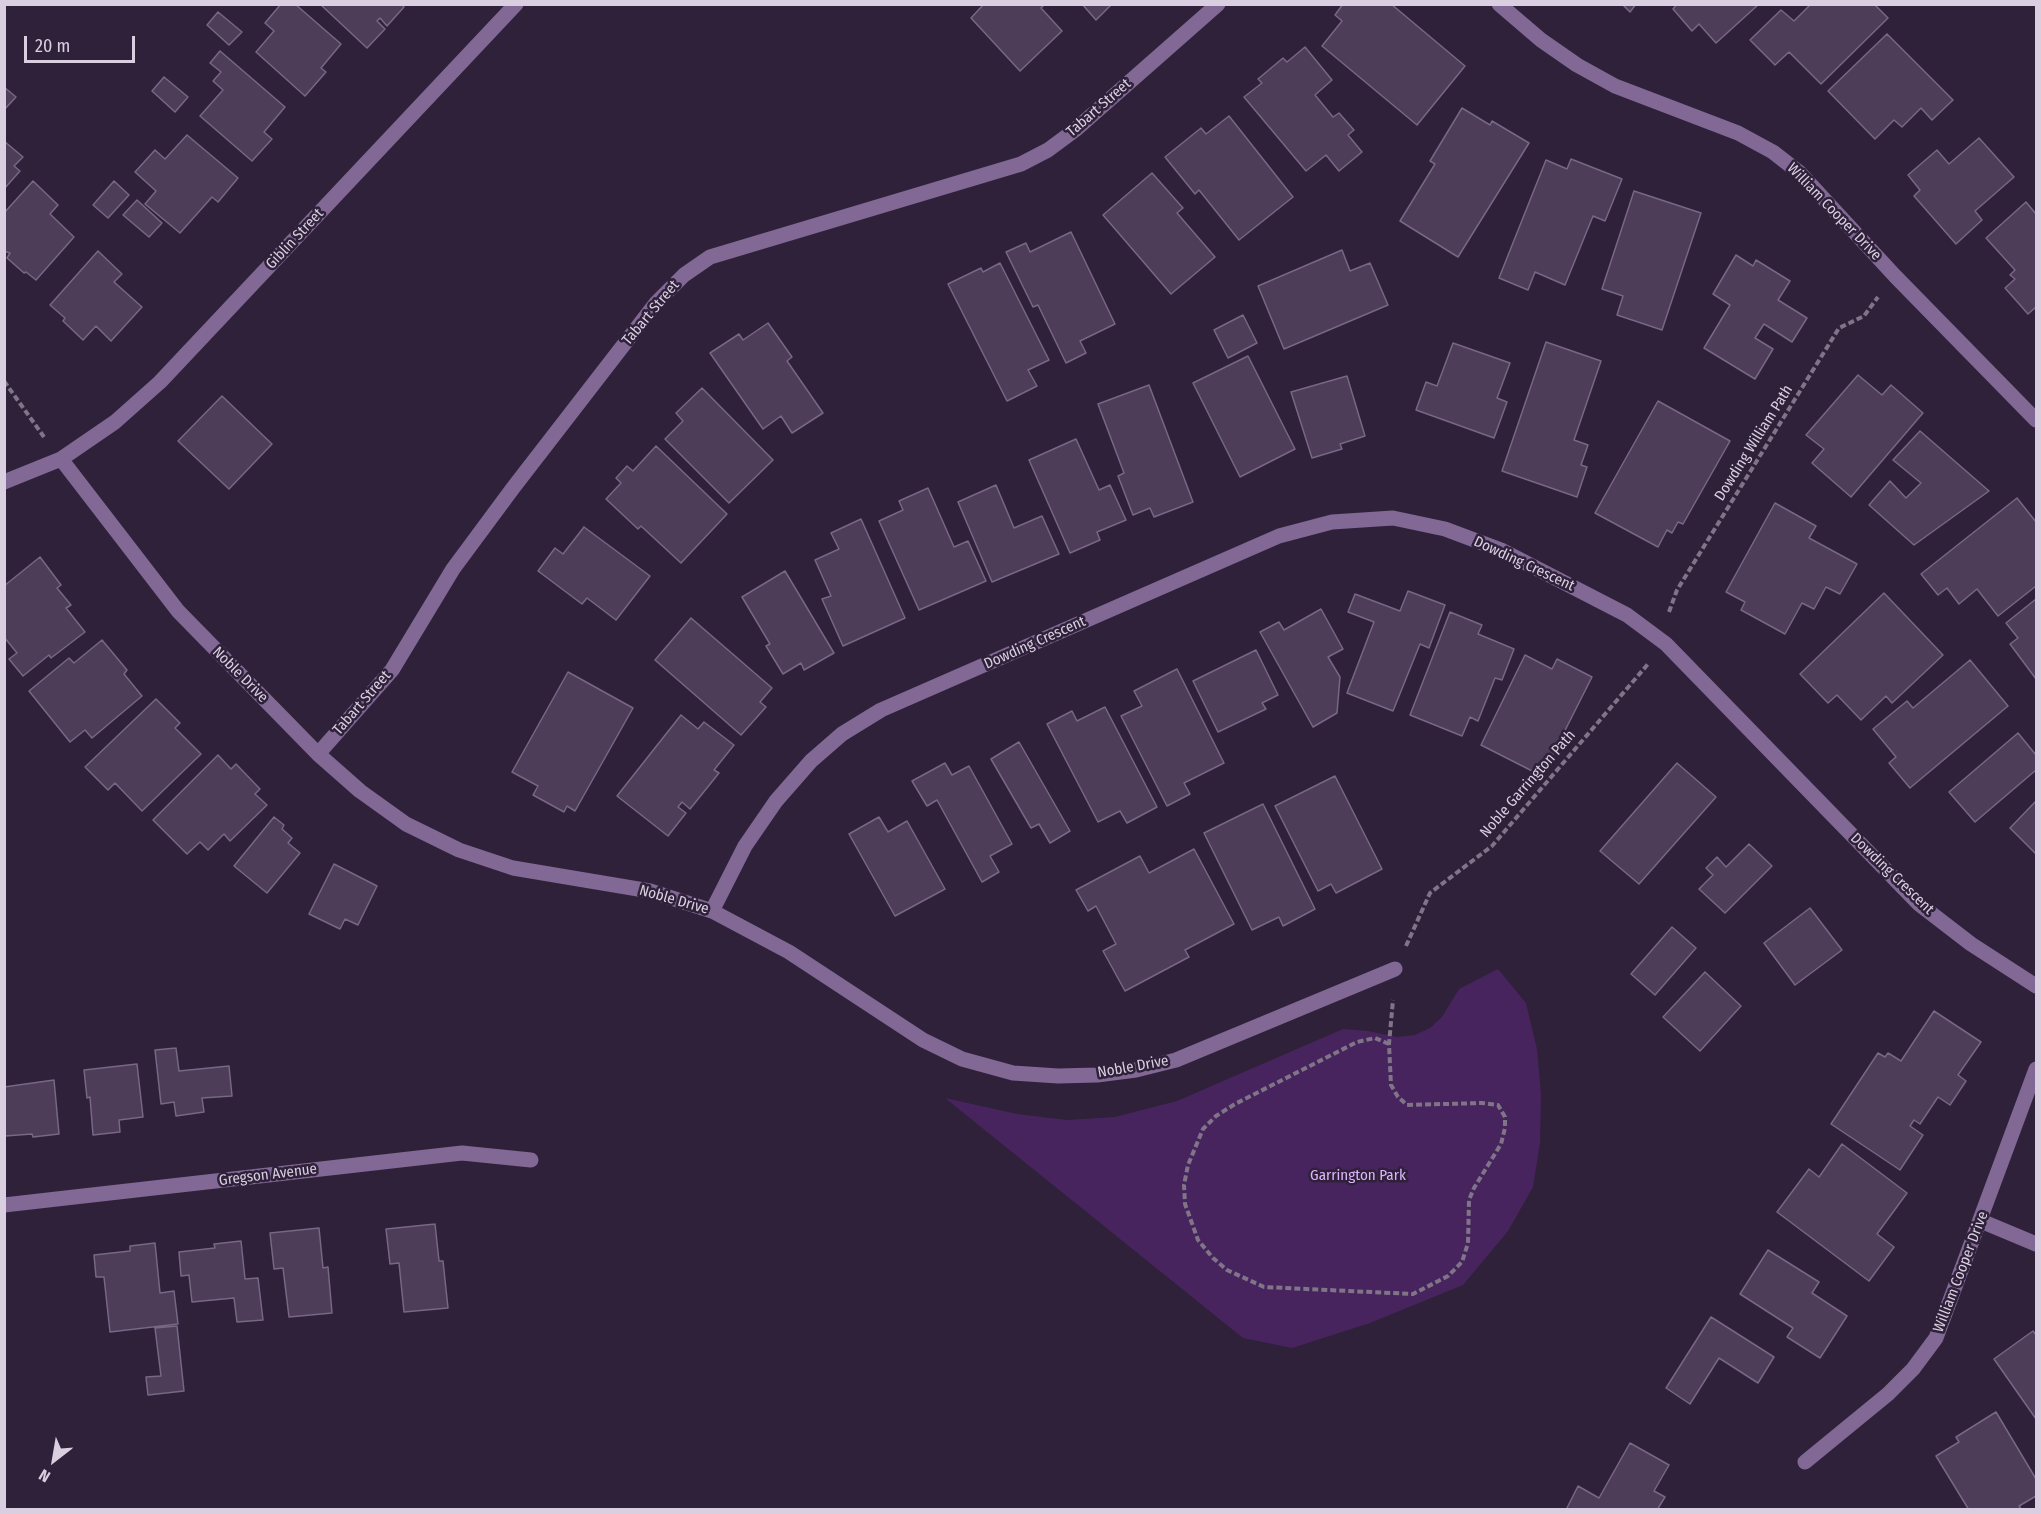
<!DOCTYPE html>
<style>
body{margin:0}
#map{position:relative;width:2041px;height:1514px;overflow:hidden;background:#2f213a;font-family:"Fira Sans Condensed",sans-serif}
canvas{display:block}
.frame{position:absolute;inset:0;border:6px solid #d9cfe0;pointer-events:none}
.north{position:absolute;left:24px;top:1430px;width:60px;height:60px;-webkit-text-stroke:4px #2f213a;paint-order:stroke;rotate:211deg;font-size:16px;font-weight:700;line-height:24px;text-align:center;color:#d9cfe0}
.north::after{content:'';display:block;margin:auto;width:21px;height:27px;background:#d9cfe0;clip-path:polygon(50% 0,100% 100%,50% 72%,0 100%)}
.scale{position:absolute;left:24px;top:36px;width:111px;height:27px;box-sizing:border-box;border:3px solid #d9cfe0;border-top:0;padding-left:8px;font-size:18px;line-height:21px;white-space:nowrap;color:#d9cfe0;-webkit-text-stroke:4px #2f213a;paint-order:stroke}
</style>
<div id="map">
<canvas width="2041" height="1514"></canvas>
<div class="frame"></div>
<div class="north">N</div>
<div class="scale">20 m</div>
</div>
<script>
const g = document.querySelector('canvas').getContext('2d');
g.lineJoin = 'round';
function paint(path, color) { g.fillStyle = color; g.fill(path, 'evenodd'); }
const poly = rows => new Path2D(rows.map(r => 'M' + r).join(''));
function stroke(path, color, width, dash) { g.strokeStyle = color; g.lineWidth = width; g.lineCap = dash ? 'butt' : 'round'; g.setLineDash(dash || []); g.stroke(path); }
function write(font, color, halo, rows, align = 'center') {
  g.font = font + ' "Fira Sans Condensed",sans-serif'; g.lineWidth = 5; g.setLineDash([]); g.textBaseline = 'middle'; g.strokeStyle = halo; g.fillStyle = color; for (const [text, x, y, turn = 0] of rows) {
    g.save(); g.translate(x, y); g.rotate((+turn || 0) * Math.PI / 180); g.textAlign = isNaN(turn) ? turn : align; if (halo) g.strokeText(text, 0, 0); g.fillText(text, 0, 0); g.restore();
  }
}
const green = poly([
 [1498,969,1526,1003,1537,1049,1541,1095,1540,1143,1533,1187,1508,1231,1463,1285,1370,1323,1292,1348,1243,1338,945,1098,1017,1114,1067,1120,1115,1117,1177,1101,1343,1029,1368,1031,1397,1037,1415,1035,1430,1028,1442,1017,1459,989]
]);
const building = poly([
 [281,4,295,4,341,44,321,68,326,72,305,96,256,52,274,31,265,23,281,4],
 [320,4,401,4,404,7,387,26,380,18,377,21,385,29,367,48,320,4],
 [984,4,1045,4,1041,8,1062,31,1020,71,971,18,984,4],
 [1082,4,1112,4,1096,20,1082,4],
 [1343,4,1391,4,1465,66,1417,125,1322,46,1342,21,1335,15,1343,4],
 [1622,4,1636,4,1630,12,1622,4],
 [1677,4,1759,4,1716,43,1699,24,1692,31,1673,9,1677,4],
 [1811,4,1874,4,1888,18,1821,84,1789,52,1775,65,1750,40,1781,10,1794,21,1811,4],
 [218,12,242,32,229,45,207,25,218,12],
 [1887,34,1953,100,1932,120,1921,108,1902,127,1894,120,1875,139,1828,91,1887,34],
 [1305,47,1332,80,1315,95,1333,117,1339,113,1354,130,1348,135,1362,152,1339,171,1326,155,1306,171,1244,97,1262,83,1258,79,1283,58,1287,62,1305,47],
 [220,51,285,107,264,132,272,139,252,161,200,116,223,90,213,81,221,72,210,63,220,51],
 [164,77,188,97,175,112,152,91,164,77],
 [4,87,16,97,4,110,4,87],
 [1462,108,1490,125,1492,121,1529,143,1458,257,1400,221,1435,164,1430,161,1462,108],
 [1229,116,1293,197,1239,240,1199,190,1195,194,1165,157,1201,128,1206,134,1229,116],
 [187,135,238,178,218,202,212,197,180,233,145,204,156,191,135,172,155,150,165,159,187,135],
 [1979,138,2014,177,1975,211,1982,220,1956,244,1914,196,1920,190,1908,175,1937,150,1949,164,1979,138],
 [4,141,23,157,14,166,20,171,4,189,4,141],
 [1571,159,1622,179,1605,221,1593,216,1565,285,1535,272,1528,290,1499,278,1546,160,1567,169,1571,159],
 [1152,173,1183,208,1177,213,1215,257,1171,294,1103,215,1152,173],
 [33,181,58,205,50,214,74,237,36,280,26,272,24,273,7,258,10,253,4,251,4,213,33,181],
 [114,181,129,195,108,218,93,205,114,181],
 [1634,191,1701,213,1662,330,1617,315,1623,296,1602,289,1634,191],
 [137,200,162,223,149,237,123,215,137,200],
 [2026,202,2036,214,2036,307,2028,314,2005,288,2015,279,2010,275,2015,270,1986,238,2026,202],
 [1071,232,1115,324,1080,341,1086,353,1066,363,1038,305,1033,307,1006,252,1026,243,1030,252,1071,232],
 [1342,250,1350,271,1370,263,1388,305,1284,349,1258,286,1342,250],
 [98,251,122,274,114,282,142,307,111,341,96,326,83,340,63,321,65,318,50,305,98,251],
 [1736,255,1753,266,1756,260,1790,281,1778,300,1807,318,1792,342,1764,324,1755,338,1773,349,1755,379,1704,348,1730,305,1713,294,1736,255],
 [1000,263,1049,360,1028,370,1037,386,1007,401,948,284,981,268,983,272,1000,263],
 [1243,315,1257,343,1228,358,1214,330,1243,315],
 [768,323,792,357,787,361,823,413,792,433,781,416,763,429,710,353,739,334,743,340,768,323],
 [1546,342,1601,361,1574,440,1588,445,1581,465,1587,467,1577,497,1502,471,1546,342],
 [1453,343,1510,363,1497,398,1507,402,1494,438,1416,410,1426,382,1437,386,1453,343],
 [1248,356,1295,449,1240,477,1193,383,1248,356],
 [1858,375,1882,395,1891,385,1923,413,1851,497,1812,463,1824,449,1806,435,1858,375],
 [1347,376,1365,436,1340,444,1342,449,1312,458,1291,392,1347,376],
 [1149,385,1193,502,1154,517,1150,508,1133,515,1118,476,1124,473,1098,404,1149,385],
 [702,388,773,460,729,503,665,439,683,421,676,413,702,388],
 [222,396,272,444,229,489,178,441,222,396],
 [1658,401,1730,441,1683,524,1678,522,1672,533,1667,530,1658,547,1595,513,1658,401],
 [1920,431,1989,491,1914,545,1869,505,1890,481,1906,498,1921,483,1893,460,1920,431],
 [1076,439,1099,490,1110,485,1126,520,1097,532,1100,540,1070,553,1029,460,1076,439],
 [656,446,727,514,681,563,641,526,638,529,606,499,621,483,616,478,627,466,633,471,656,446],
 [996,485,1014,528,1042,516,1059,554,992,582,958,502,996,485],
 [928,488,954,547,968,541,986,581,919,610,879,521,903,510,899,501,928,488],
 [2017,498,2036,522,2036,586,1998,616,1977,589,1959,604,1947,588,1938,595,1921,574,2017,498],
 [1775,503,1816,526,1809,538,1857,564,1840,594,1826,587,1814,609,1802,603,1785,634,1741,610,1745,602,1726,592,1775,503],
 [861,519,905,618,843,646,822,599,831,596,815,560,839,549,831,533,861,519],
 [584,527,650,576,616,620,587,598,582,604,538,571,555,548,563,554,584,527],
 [40,557,61,585,57,588,71,605,66,608,85,632,51,658,49,655,23,676,9,659,17,653,4,637,4,586,40,557],
 [785,571,834,653,804,670,801,663,783,674,766,646,770,644,742,597,785,571],
 [1408,591,1445,605,1429,648,1420,644,1393,711,1347,693,1374,622,1348,612,1355,594,1400,611,1408,591],
 [1884,593,1943,655,1892,703,1886,696,1861,720,1837,695,1828,703,1800,674,1884,593],
 [2036,599,2036,679,2010,644,2018,638,2006,623,2036,599],
 [1321,609,1343,649,1328,657,1340,677,1337,713,1313,727,1260,632,1279,622,1284,630,1321,609],
 [1450,612,1482,625,1478,634,1514,649,1502,680,1495,678,1478,721,1470,717,1462,736,1410,715,1450,612],
 [691,618,772,688,760,702,766,707,741,735,655,660,691,618],
 [102,640,127,670,124,674,142,696,92,738,85,730,70,742,29,691,69,658,74,663,102,640],
 [1256,650,1278,695,1262,703,1266,709,1218,732,1193,681,1256,650],
 [1525,655,1552,669,1557,659,1592,677,1542,776,1481,745,1525,655],
 [1970,660,2008,706,1910,788,1889,763,1896,757,1873,729,1907,701,1913,708,1970,660],
 [1177,669,1224,763,1184,783,1190,794,1167,806,1121,716,1142,706,1134,691,1177,669],
 [568,672,633,708,575,811,567,806,564,812,533,795,538,786,512,772,568,672],
 [156,699,180,723,175,728,201,754,142,811,115,783,108,790,85,767,156,699],
 [1105,707,1157,807,1127,823,1120,811,1098,822,1047,724,1072,711,1077,721,1105,707],
 [681,715,698,729,704,722,734,745,714,770,719,773,690,809,682,802,678,807,686,813,668,836,617,796,681,715],
 [2018,733,2036,755,2036,770,1975,822,1949,792,2018,733],
 [1019,742,1070,831,1050,843,1039,824,1031,828,991,759,1019,742],
 [218,755,231,769,236,764,260,789,255,794,267,805,230,841,224,834,208,850,200,842,187,854,153,820,218,755],
 [945,763,952,775,969,766,1012,844,990,856,999,872,982,882,937,800,927,806,912,781,945,763],
 [1677,763,1716,797,1639,884,1600,851,1677,763],
 [1335,776,1382,869,1336,893,1331,884,1318,891,1275,806,1335,776],
 [2036,801,2036,854,2010,828,2036,801],
 [1263,804,1315,909,1283,926,1279,917,1252,930,1204,833,1263,804],
 [274,817,284,825,282,829,292,838,288,843,300,853,267,893,234,866,274,817],
 [879,817,888,832,907,821,945,889,895,916,849,834,879,817],
 [1749,844,1772,866,1725,913,1699,889,1713,875,1706,868,1717,857,1726,867,1749,844],
 [1194,849,1234,924,1185,950,1189,957,1125,991,1103,951,1116,944,1096,906,1088,911,1076,890,1140,856,1149,873,1194,849],
 [334,864,377,886,358,925,345,919,340,929,309,914,334,864],
 [1810,908,1842,950,1795,985,1764,943,1810,908],
 [1672,927,1696,948,1655,995,1631,974,1672,927],
 [1705,972,1741,1006,1700,1051,1663,1017,1705,972],
 [1934,1011,1981,1042,1958,1075,1966,1081,1950,1105,1938,1097,1920,1124,1914,1120,1910,1126,1923,1135,1900,1170,1831,1124,1878,1053,1885,1057,1888,1053,1901,1061,1934,1011],
 [176,1048,179,1071,229,1066,232,1096,202,1098,204,1112,176,1116,174,1102,161,1104,155,1050,176,1048],
 [137,1064,143,1117,119,1120,120,1132,93,1135,90,1097,87,1098,84,1070,137,1064],
 [54,1080,59,1134,33,1137,32,1134,5,1136,4,1087,54,1080],
 [1842,1144,1907,1193,1877,1234,1894,1247,1869,1281,1777,1212,1809,1169,1819,1177,1842,1144],
 [435,1224,439,1261,443,1261,448,1308,404,1312,399,1263,390,1264,386,1229,435,1224],
 [319,1228,323,1268,328,1267,332,1313,289,1317,283,1268,274,1269,270,1233,319,1228],
 [241,1241,245,1279,258,1278,263,1320,237,1322,234,1298,192,1302,189,1275,181,1276,179,1252,215,1248,214,1244,241,1241],
 [155,1243,160,1293,174,1291,178,1324,110,1332,104,1277,96,1277,94,1255,130,1251,130,1246,155,1243],
 [1768,1250,1819,1282,1812,1293,1847,1316,1820,1358,1787,1337,1793,1328,1740,1294,1768,1250],
 [1711,1317,1774,1357,1758,1383,1719,1358,1690,1404,1666,1388,1711,1317],
 [177,1326,184,1391,148,1395,146,1377,161,1376,155,1328,177,1326],
 [2033,1331,2036,1335,2036,1419,1994,1359,2033,1331],
 [1996,1412,2036,1479,2036,1496,2019,1506,2022,1510,1969,1510,1936,1456,1959,1442,1956,1437,1996,1412],
 [1630,1443,1669,1465,1654,1491,1665,1497,1657,1510,1566,1510,1578,1486,1599,1498,1630,1443]
]);
const path = poly([
 [4,381,44,437],
 [1669,612,1677,590,1839,328,1864,316,1878,297],
 [1406,946,1430,893,1492,846,1648,664],
 [1389,1044,1375,1038,1357,1042,1235,1104,1216,1116,1203,1129,1188,1165,1184,1185,1185,1204,1198,1240,1213,1258,1227,1270,1264,1287,1413,1294,1448,1276,1462,1262,1468,1243,1469,1200,1474,1188,1501,1144,1505,1128,1505,1117,1498,1105,1482,1103,1407,1105,1398,1097,1391,1085,1389,1044,1393,1000]
]);
const minor = poly([
 [1499,4,1541,40,1577,65,1615,86,1738,133,1773,152,1800,173,1895,276,2036,420],
 [61,459,178,611,318,754,360,791,406,824,459,850,513,868,650,891,712,911,789,952,923,1040,962,1059,1013,1073,1058,1076,1097,1075,1136,1070,1176,1060,1395,969],
 [4,482,61,459,115,422,160,382,516,4],
 [318,754,392,670,453,569,513,488,656,303,684,275,710,257,1021,164,1048,150,1075,130,1218,4],
 [712,911,745,846,776,801,811,761,842,734,881,710,1279,536,1332,522,1393,518,1445,529,1501,550,1627,615,1666,644,1919,904,1971,944,2036,986],
 [4,1205,462,1153,531,1160],
 [1981,1221,2036,1244],
 [1805,1462,1888,1394,1913,1369,1936,1338,2036,1069]
]);
const streetNames = [
 ["Tabart Street",1099,108,-41],
 ["William Cooper Drive",1834,212,46],
 ["Giblin Street",295,239,-47],
 ["Tabart Street",651,313,-50],
 ["Dowding William Path",1754,443,-58],
 ["Dowding Crescent",1524,564,25],
 ["Dowding Crescent",1035,643,-24],
 ["Noble Drive",240,675,45],
 ["Tabart Street",362,703,-49],
 ["Noble Garrington Path",1528,784,-49],
 ["Dowding Crescent",1892,874,44],
 ["Noble Drive",674,900,16],
 ["Noble Drive",1133,1067,-10],
 ["Gregson Avenue",268,1175,-7],
 ["William Cooper Drive",1961,1272,-69]
];
const parkNames = [
 ["Garrington Park",1358,1176]
];
paint(green, '#47245d');
paint(building, '#4d3d58');
stroke(building, '#786785', 1.5);
stroke(path, '#807489', 4, [6, 3]);
stroke(minor, '#826895', 15);
write('15px', '#d9cfe0', '#2f213a', streetNames);
write('15px', '#deb4fc', '#2f213a', parkNames);
</script>
